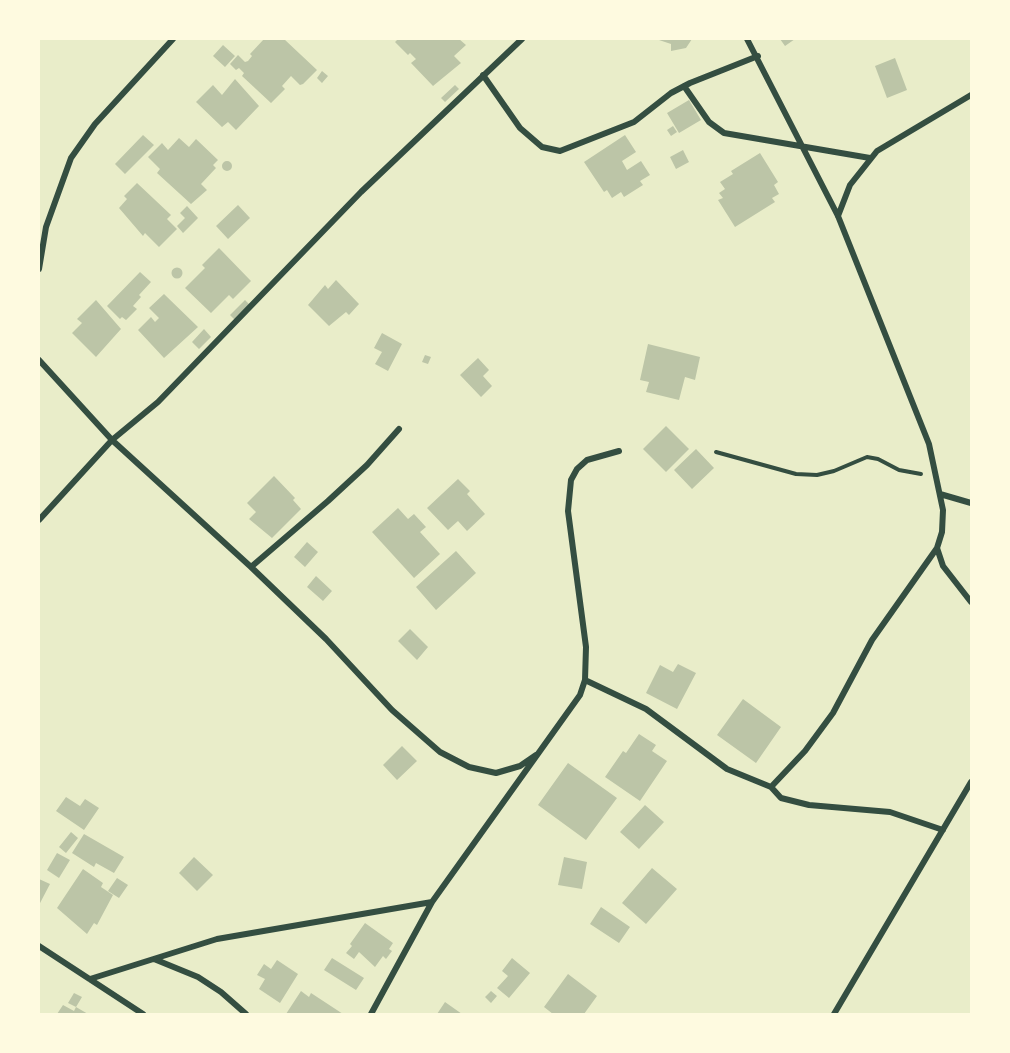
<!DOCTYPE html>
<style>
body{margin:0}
#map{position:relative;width:1010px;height:1053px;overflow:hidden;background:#e9edc9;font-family:"Libre Baskerville",serif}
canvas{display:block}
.frame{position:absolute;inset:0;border:40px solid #fefae0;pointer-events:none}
</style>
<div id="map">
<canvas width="1010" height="1053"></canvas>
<div class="frame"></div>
</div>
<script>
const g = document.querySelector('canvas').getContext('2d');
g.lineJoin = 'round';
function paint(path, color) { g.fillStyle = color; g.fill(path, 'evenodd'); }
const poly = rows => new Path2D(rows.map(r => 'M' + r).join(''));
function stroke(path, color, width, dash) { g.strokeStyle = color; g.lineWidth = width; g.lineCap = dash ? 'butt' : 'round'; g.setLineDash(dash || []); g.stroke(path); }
const building = poly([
 [264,39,284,39,317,70,303,84,300,85,291,76,282,86,285,89,271,103,242,76,244,73,239,68,236,70,230,64,238,55,245,62,248,61,252,56,250,54],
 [398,39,459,39,466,45,454,56,461,63,433,86,411,63,416,59,410,53,408,55,395,42],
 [656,39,692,39,686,48,671,51,671,44],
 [780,39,795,39,785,46],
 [223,45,235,56,225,67,213,56],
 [895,58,907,90,887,98,875,66],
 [322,71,328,76,322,83,317,78],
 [235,79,259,106,236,130,228,122,222,127,196,102,213,85,222,95],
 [455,85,459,89,445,102,441,98],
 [689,100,701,120,679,133,667,113],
 [673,126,677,132,671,136,667,130],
 [143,135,154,145,125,174,115,164],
 [625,135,636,152,622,161,627,170,641,161,650,175,640,181,643,185,624,197,621,192,612,198,607,190,604,192,584,162],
 [179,138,189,147,196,139,218,160,213,165,216,168,201,184,207,190,191,204,157,173,160,169,148,157,162,143,168,150],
 [683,150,689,162,676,169,670,157],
 [760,153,778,182,774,185,779,194,772,198,775,202,735,227,718,200,723,198,719,193,725,189,720,182,733,174,731,171],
 '222 166a5 5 0 1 1 10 0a5 5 0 1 1-10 0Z',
 [137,183,171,215,167,219,177,229,159,247,145,233,143,236,119,208,127,199,124,196],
 [238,205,250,218,228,239,216,226],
 [187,206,198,218,183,233,177,226,185,218,180,213],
 [219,248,251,281,233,299,229,295,211,313,185,288,205,268,202,265],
 '171.5 273a5.5 5.5 0 1 1 11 0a5.5 5.5 0 1 1-11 0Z',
 [140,272,151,282,139,295,141,297,133,306,137,309,126,320,122,317,120,319,107,306],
 [336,280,359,304,349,315,346,312,329,326,308,305,325,285,328,289],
 [164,294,198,327,164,358,138,330,151,317,155,322,159,318,149,308],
 [96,300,121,329,96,357,72,333,82,323,77,319],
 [245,300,250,305,235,320,230,315],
 [204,329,211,337,199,349,192,342],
 [382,333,402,344,388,371,375,364,382,352,374,348],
 [648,344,700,357,695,380,685,377,679,400,646,392,649,382,640,380],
 [425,355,431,357,428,364,422,362],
 [478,358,489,370,483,376,492,386,481,397,460,375],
 [666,426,689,449,666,472,643,449],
 [696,449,714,468,692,489,674,470],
 [274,476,295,498,293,500,301,509,272,538,249,519,256,512,247,503],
 [458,479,470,491,467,494,485,514,467,531,458,521,448,530,427,508],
 [398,508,408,519,414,514,426,527,420,532,440,554,414,578,372,532],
 [307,542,318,552,305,567,294,557],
 [456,551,476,573,436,610,416,587],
 [316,576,332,591,323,601,307,587],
 [410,629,428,647,417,660,398,641],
 [678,664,696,673,677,709,646,693,660,665,673,672],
 [743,699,781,727,756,763,717,735],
 [639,734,656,745,652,751,667,761,640,801,605,777,623,751,626,753],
 [402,746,417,761,397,780,383,765],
 [568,763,617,798,586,840,538,805],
 [66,797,80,806,85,799,99,808,84,830,56,811],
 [645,805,664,822,639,849,620,832],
 [71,832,78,838,66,853,59,847],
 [84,834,124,857,114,873,96,863,94,867,72,853],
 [57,853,70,860,59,878,47,870],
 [194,857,213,875,197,891,179,873],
 [564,857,587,862,582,889,558,885],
 [652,868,677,889,646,924,622,903],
 [83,869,103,883,101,887,113,895,97,925,94,923,87,934,57,908],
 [117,878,128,885,119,898,108,891],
 [39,879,50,884,39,905],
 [601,907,630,927,619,943,590,924],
 [365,923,393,943,389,949,392,951,386,959,383,956,375,967,359,952,354,959,346,953,352,946,350,944],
 [332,958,364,978,356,990,324,970],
 [512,958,530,973,509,998,497,988,508,976,502,971],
 [277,960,298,974,280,1003,259,989,265,979,257,975,264,964,271,969],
 [568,974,597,996,584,1014,553,1014,544,1007],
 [301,991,309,997,311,993,343,1014,286,1014],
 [491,991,497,996,491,1003,485,997],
 [74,993,82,997,76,1007,68,1003],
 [445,1002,462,1014,437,1014],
 [63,1005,74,1011,76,1007,88,1014,57,1014]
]);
const path = poly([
 [716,452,796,474,817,475,834,471,867,457,878,459,899,470,921,474]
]);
const minor = poly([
 [747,39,838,216,929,444,943,510,942,532,937,548,872,640,833,713,805,751,771,787],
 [483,75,520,128,542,147,560,151,634,122,671,93,690,83,758,56],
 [684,86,709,122,724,133,870,158],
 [838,216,850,185,877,151,971,95],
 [39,269,46,227,71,158,95,124,173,39],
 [39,360,112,440,251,567,326,639,392,710,440,752,469,767,496,773,520,766,536,755],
 [940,494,971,503],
 [39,520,112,440,158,402,361,192,522,39],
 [937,548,943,566,971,602],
 [251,567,328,501,367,465,399,429],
 [585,680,646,709,727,769,771,787,781,798,809,805,890,812,943,830],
 [39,946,143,1014],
 [154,959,198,977,221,992,246,1014],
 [90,979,217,939,432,902],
 [371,1014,432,902,580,695,585,680,586,647,568,511,571,480,577,469,587,460,619,451],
 [834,1014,971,782]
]);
paint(building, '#bcc5a7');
stroke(path, '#344e41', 4);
stroke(minor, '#344e41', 6);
</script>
